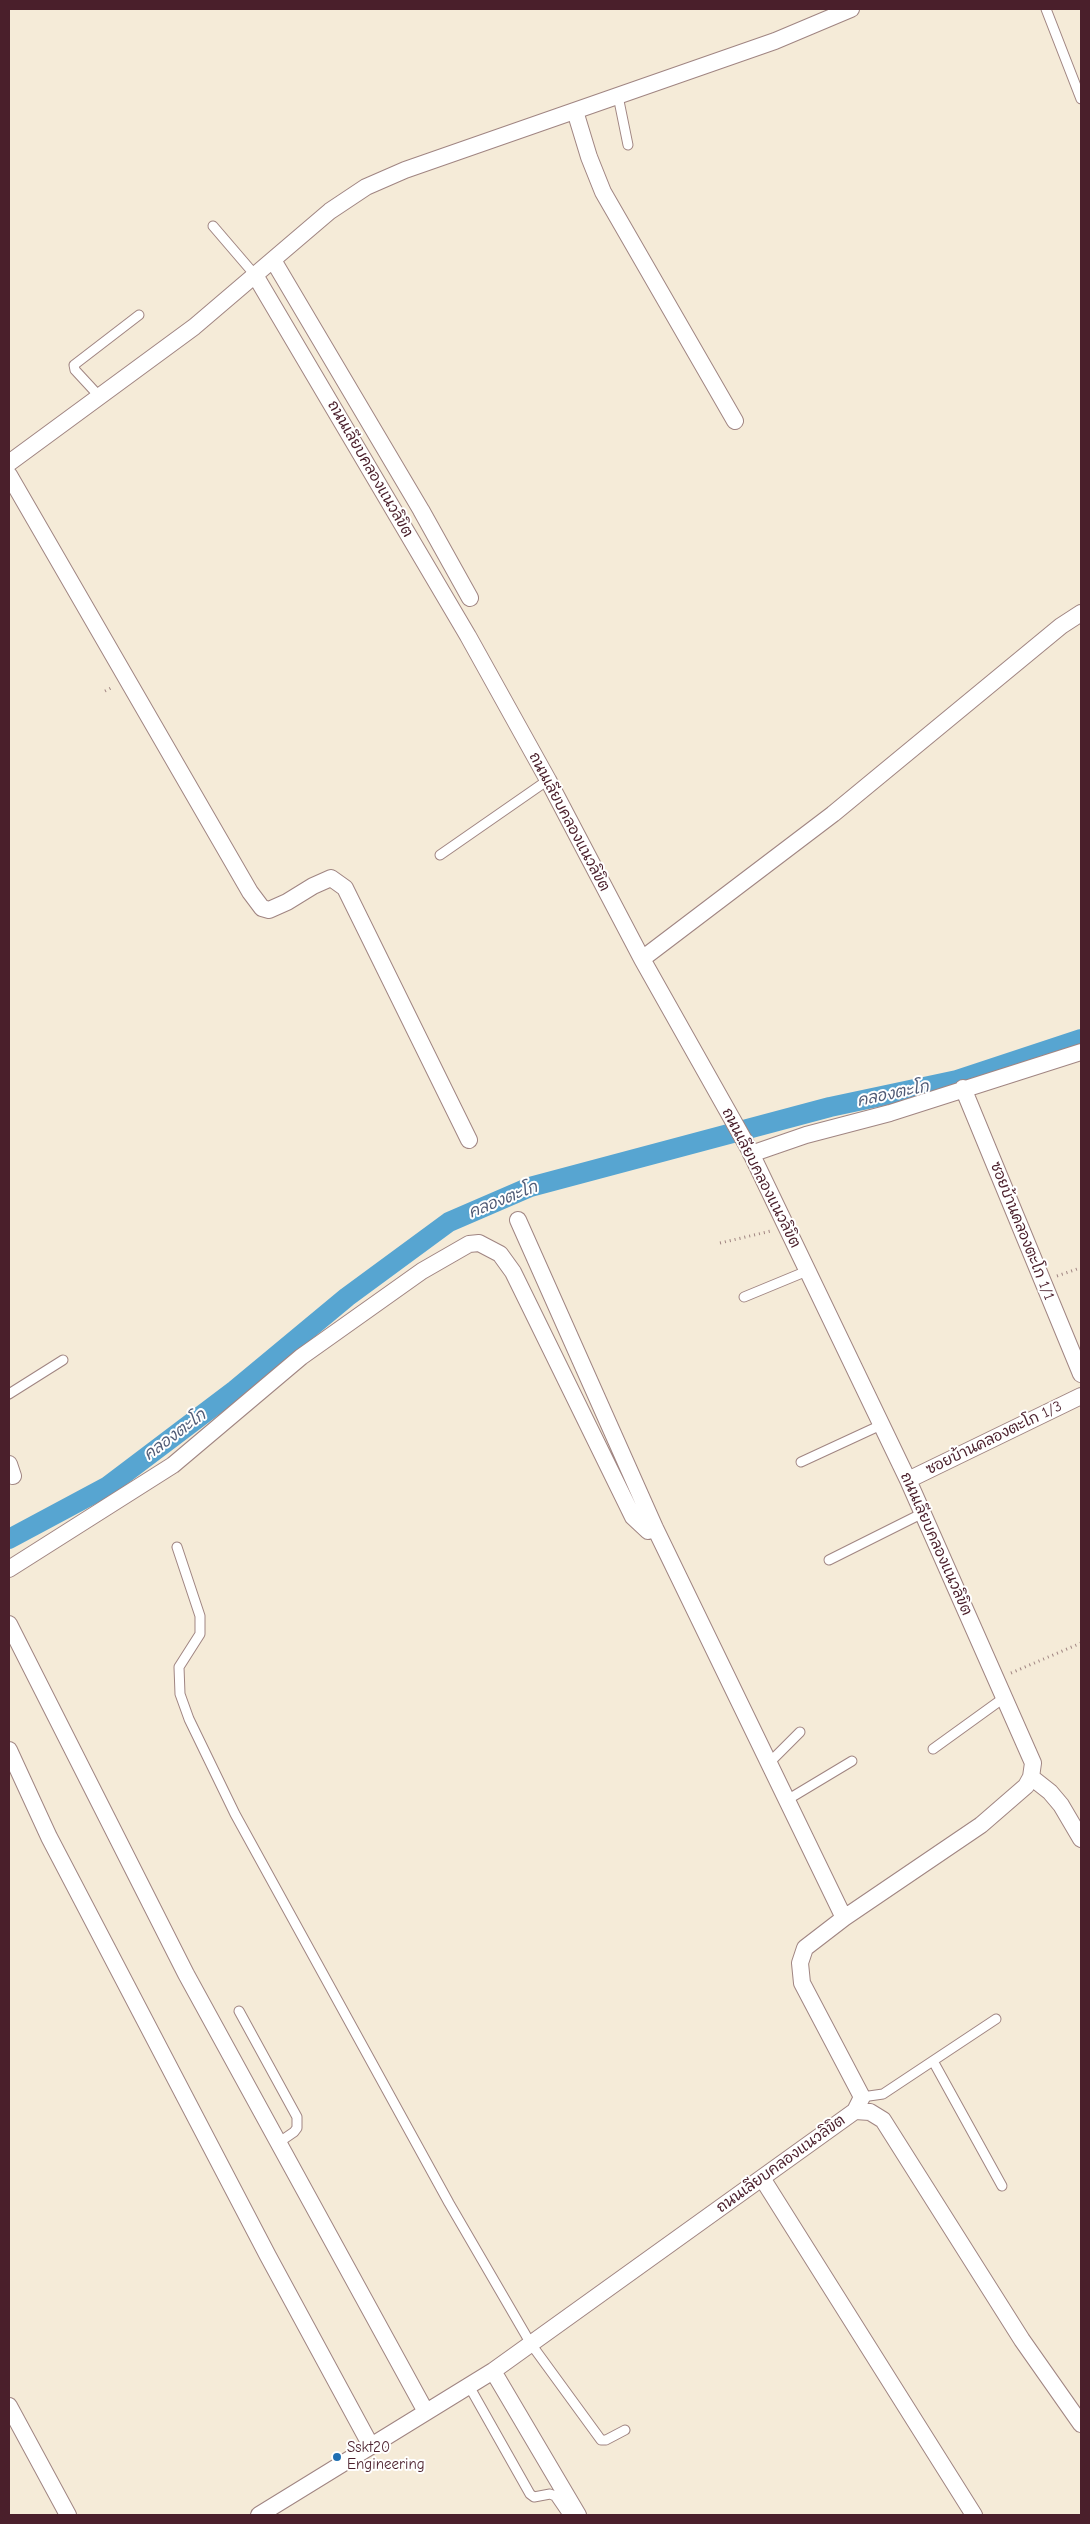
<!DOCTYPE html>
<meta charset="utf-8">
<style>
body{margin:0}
#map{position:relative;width:1090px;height:2524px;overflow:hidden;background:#f5ebd8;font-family:"Comic Neue",sans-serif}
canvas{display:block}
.frame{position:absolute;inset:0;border:10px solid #4a1f2b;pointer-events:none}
</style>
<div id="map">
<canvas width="1090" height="2524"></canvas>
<div class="frame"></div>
</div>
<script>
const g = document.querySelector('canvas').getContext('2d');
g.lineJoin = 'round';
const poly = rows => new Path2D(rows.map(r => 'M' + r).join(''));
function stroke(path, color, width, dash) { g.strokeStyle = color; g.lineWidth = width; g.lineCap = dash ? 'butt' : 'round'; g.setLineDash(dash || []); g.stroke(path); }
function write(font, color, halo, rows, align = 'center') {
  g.font = font + ' "Comic Neue","Playpen Sans Thai",sans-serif'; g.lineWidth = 4; g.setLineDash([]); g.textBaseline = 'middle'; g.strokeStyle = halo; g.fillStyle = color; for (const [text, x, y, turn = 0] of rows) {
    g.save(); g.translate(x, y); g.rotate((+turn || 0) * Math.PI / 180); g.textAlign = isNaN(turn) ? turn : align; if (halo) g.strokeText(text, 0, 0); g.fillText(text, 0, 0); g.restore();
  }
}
const canal = poly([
 [9,1539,108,1486,235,1390,347,1297,449,1222,530,1187,830,1107,957,1080,1081,1039]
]);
const path = poly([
 [105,691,113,687],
 [720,1243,771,1231],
 [1057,1276,1080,1268],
 [1011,1673,1081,1643]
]);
const service = poly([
 [1046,9,1081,99],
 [618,96,628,145],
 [213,226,255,275],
 [99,396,75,370,74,365,139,315],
 [440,855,548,780],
 [744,1297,807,1271],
 [9,1394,63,1360],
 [801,1462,881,1425],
 [177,1547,200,1616,200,1634,179,1667,180,1694,189,1719,235,1814,449,2203,531,2344,601,2440,606,2440,625,2430],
 [829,1560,923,1513],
 [933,1749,1005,1697],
 [769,1763,800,1732],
 [787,1800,852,1761],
 [239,2011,297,2117,297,2128,294,2132,278,2143],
 [933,2061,1002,2186],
 [862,2097,883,2094,996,2019],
 [469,2386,530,2494,534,2497,550,2494,555,2496,568,2515]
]);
const minor = poly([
 [575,111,589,157,603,192,735,421],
 [273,260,421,510,470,598],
 [255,275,468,636,548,780,642,959,749,1149,908,1480,1033,1763,1031,1777,1026,1786,981,1825,844,1918,805,1948,800,1963,802,1983,862,2097,855,2111,493,2371,259,2515],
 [9,463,194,327,330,211,366,187,405,170,775,41,851,9],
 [9,475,250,892,262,908,269,910,287,902,313,886,331,878,345,888,469,1140],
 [642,959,833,814,1061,626,1081,613],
 [963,1088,1081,1374],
 [751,1154,806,1135,890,1113,1081,1052],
 [518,1220,655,1528,844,1918],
 [9,1464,13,1476],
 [908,1480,1081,1396],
 [9,1569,173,1465,301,1357,422,1271,469,1244,479,1243,500,1254,513,1272,633,1517,648,1531,655,1528],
 [9,1624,186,1974,426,2412],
 [9,1750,49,1837,268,2256,371,2446],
 [1031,1777,1050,1792,1061,1805,1081,1839],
 [855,2111,870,2112,883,2120,1022,2340,1081,2424],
 [762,2178,974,2515],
 [493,2371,578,2515],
 [9,2406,68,2515]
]);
const markers = [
 [337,2457,5,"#1f6fb2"]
];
const streetNames = [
 ["ถนนเลียบคลองแนวลิขิต",370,469,60],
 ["ถนนเลียบคลองแนวลิขิต",569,822,62],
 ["ถนนเลียบคลองแนวลิขิต",761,1178,63],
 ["ซอยบ้านคลองตะโก 1/1",1022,1231,68],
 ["ซอยบ้านคลองตะโก 1/3",994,1438,-26],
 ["ถนนเลียบคลองแนวลิขิต",936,1544,66],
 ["ถนนเลียบคลองแนวลิขิต",781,2164,-36]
];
const poiNames = [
 ["Sskt20",347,2448],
 ["Engineering",347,2465]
];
const waterNames = [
 ["คลองตะโก",893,1094,-12],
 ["คลองตะโก",503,1200,-22],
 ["คลองตะโก",175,1435,-37]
];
stroke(canal, '#57a5d1', 20);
stroke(service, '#a08582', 11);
stroke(minor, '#a08582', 18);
stroke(path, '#a08582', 3, [1, 4]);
stroke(service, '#fff', 9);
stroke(minor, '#fff', 16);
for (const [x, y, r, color] of markers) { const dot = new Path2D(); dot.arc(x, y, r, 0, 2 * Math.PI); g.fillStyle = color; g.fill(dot); stroke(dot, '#fff', 2); }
write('15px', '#4a1f2b', '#fff', streetNames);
write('15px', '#4a1f2b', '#fff', poiNames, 'left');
write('italic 16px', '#505b76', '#fff', waterNames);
</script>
